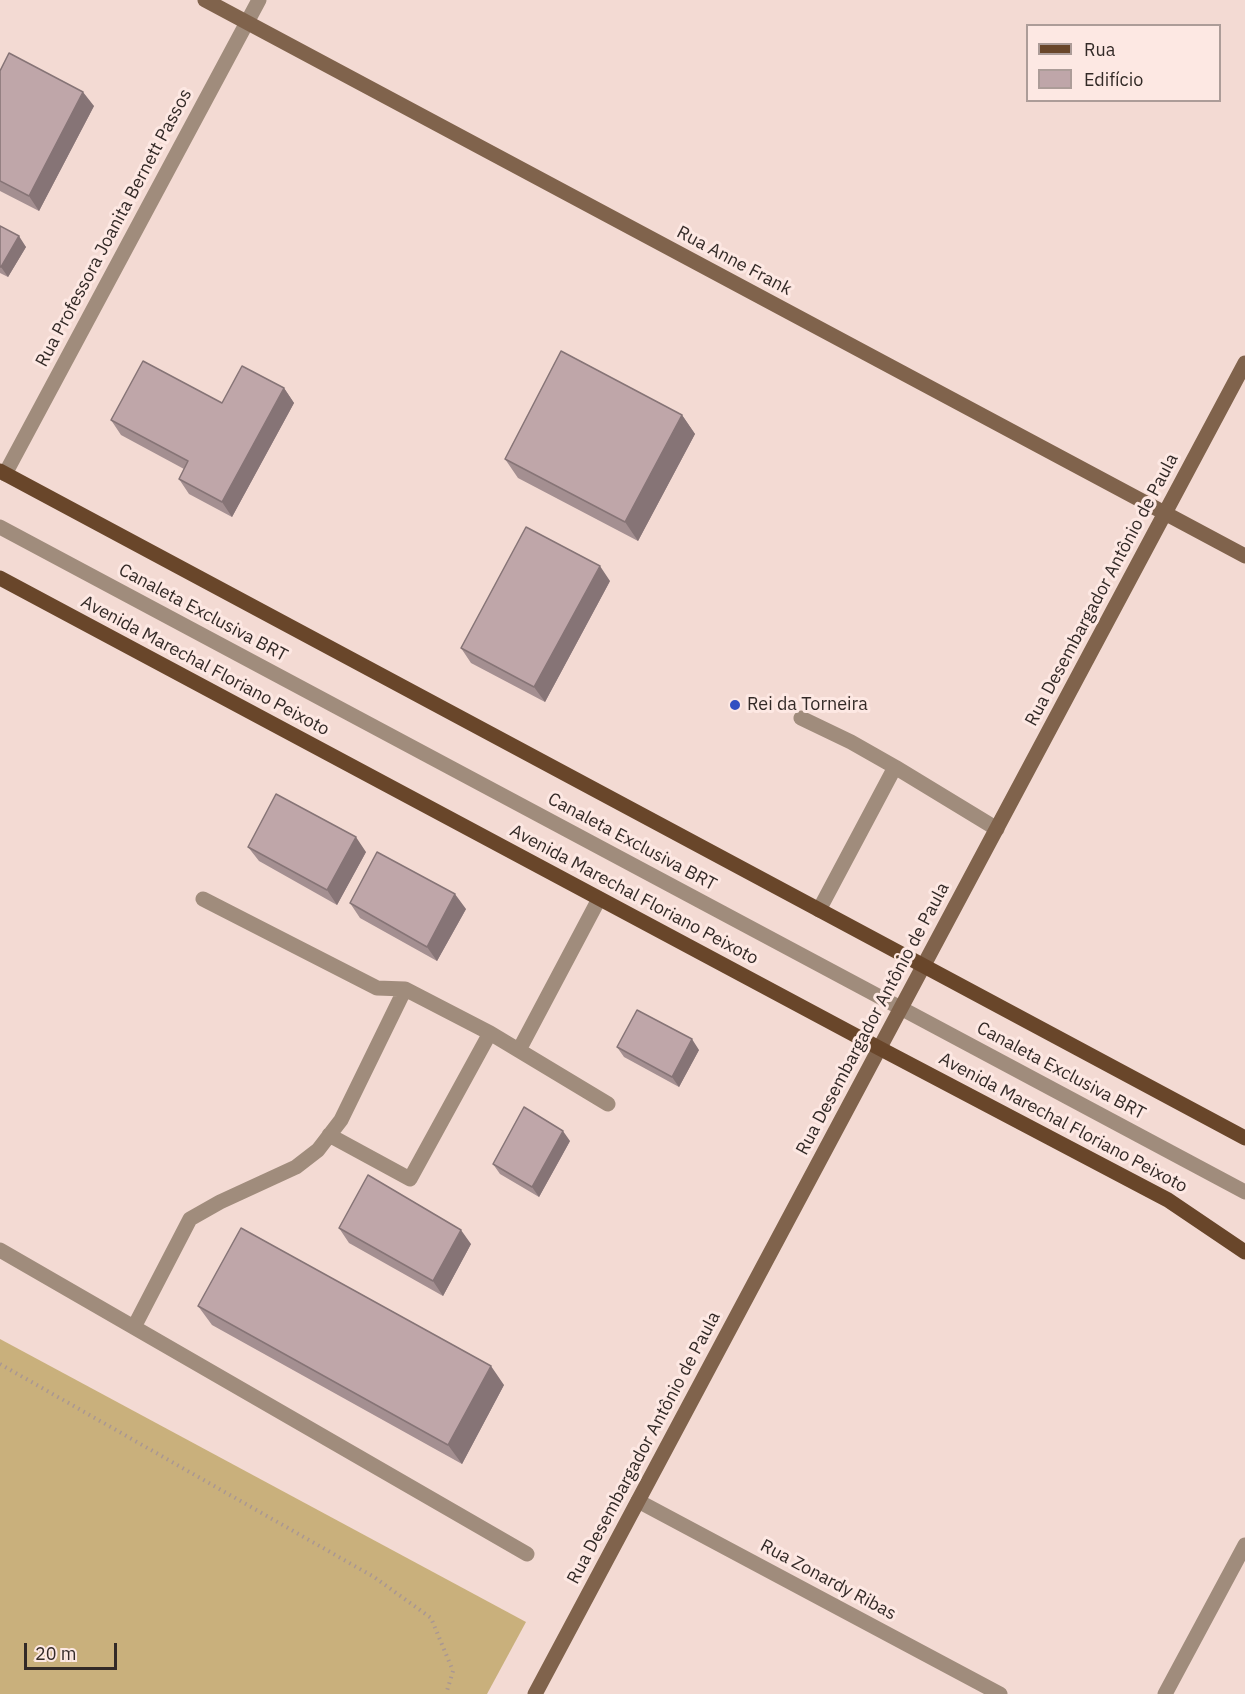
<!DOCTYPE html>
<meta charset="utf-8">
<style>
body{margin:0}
#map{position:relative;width:1245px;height:1694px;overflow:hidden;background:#f3dad3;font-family:"IBM Plex Sans",sans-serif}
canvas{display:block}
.legend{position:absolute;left:1026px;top:24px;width:195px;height:78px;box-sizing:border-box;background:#fde8e3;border:2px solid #ac9c98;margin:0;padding:8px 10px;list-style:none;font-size:18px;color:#332a27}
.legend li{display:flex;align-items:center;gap:12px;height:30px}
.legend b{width:30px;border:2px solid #ac9c98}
.scale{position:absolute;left:24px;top:1643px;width:93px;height:27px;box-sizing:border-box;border:3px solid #332a27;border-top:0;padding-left:8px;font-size:18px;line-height:21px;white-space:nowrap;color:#332a27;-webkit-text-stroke:4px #fde8e3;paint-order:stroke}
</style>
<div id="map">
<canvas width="1245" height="1694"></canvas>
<ul class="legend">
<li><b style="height:8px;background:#69462a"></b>Rua</li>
<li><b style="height:16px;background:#bfa6a9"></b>Edifício</li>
</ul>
<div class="scale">20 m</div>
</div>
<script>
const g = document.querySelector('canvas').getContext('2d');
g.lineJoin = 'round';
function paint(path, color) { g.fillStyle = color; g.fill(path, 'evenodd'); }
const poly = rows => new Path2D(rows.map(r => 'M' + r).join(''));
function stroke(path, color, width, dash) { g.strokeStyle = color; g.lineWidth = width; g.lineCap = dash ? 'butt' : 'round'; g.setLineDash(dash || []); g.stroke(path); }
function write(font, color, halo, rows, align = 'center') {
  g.font = font + ' "IBM Plex Sans",sans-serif'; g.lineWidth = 6; g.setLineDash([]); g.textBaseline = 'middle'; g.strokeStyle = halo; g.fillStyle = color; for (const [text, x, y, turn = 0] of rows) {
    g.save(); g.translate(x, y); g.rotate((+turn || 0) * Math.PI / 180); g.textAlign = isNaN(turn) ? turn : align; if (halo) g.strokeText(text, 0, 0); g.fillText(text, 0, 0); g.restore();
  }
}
const forest = poly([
 [0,1339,526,1622,487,1694,0,1694]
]);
const path = poly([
 [0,1364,374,1577,431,1618,453,1671,446,1694]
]);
const lane = poly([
 [0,527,1245,1192],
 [801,718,851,742,895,767],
 [203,899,377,988,405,989,490,1033,608,1104],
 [819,910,895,767,997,829],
 [519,1050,599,899],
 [329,1135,410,1179,490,1033],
 [0,1250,527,1554],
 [134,1327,190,1219,220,1202,296,1167,318,1150,341,1120,405,989],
 [1165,1694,1245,1545]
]);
const street = poly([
 [5,474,259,0],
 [638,1501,1000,1694]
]);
const secondary = poly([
 [205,0,1245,556],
 [535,1694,1245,363]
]);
const primary = poly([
 [0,471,1245,1138],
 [0,578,879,1048,1168,1200,1245,1252]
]);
const wall = poly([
 [0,71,94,106,39,211,0,191],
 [0,226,26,247,8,277,0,273],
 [284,388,294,403,232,517,189,494,179,479,184,469,121,435,111,420,222,403],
 [682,415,695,434,638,541,518,478,505,459],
 [610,581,545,702,471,663,461,648],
 [248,847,366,852,337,905,259,861],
 [350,903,466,909,437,961,360,918],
 [617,1047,699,1050,679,1087,624,1057],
 [570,1141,539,1197,500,1174,493,1164],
 [339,1228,471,1244,443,1296,349,1243],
 [198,1306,504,1385,462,1464,212,1325]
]);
const shadedWall = poly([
 [83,92,94,106,39,211,29,196],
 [19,236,26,247,8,277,1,267],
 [284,388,294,403,232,517,222,502],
 [682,415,695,434,638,541,625,522],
 [600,566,610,581,545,702,534,687],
 [356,837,366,852,337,905,327,890],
 [455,894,466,909,437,961,427,947],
 [692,1039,699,1050,679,1087,672,1077],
 [563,1131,570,1141,539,1197,532,1187],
 [461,1230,471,1244,443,1296,433,1281],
 [491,1366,504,1385,462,1464,448,1445]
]);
const building = poly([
 [9,53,83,92,29,196,0,181,0,71,9,53],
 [0,226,19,236,1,267,0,267,0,226],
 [561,351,682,415,625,522,505,459,561,351],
 [143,361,222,403,242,366,284,388,222,502,179,479,188,461,111,420,143,361],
 [526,527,600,566,534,687,461,648,526,527],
 [276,794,356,837,327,890,248,847,276,794],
 [377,852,455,894,427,947,350,903,377,852],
 [637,1010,692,1039,672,1077,617,1047,637,1010],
 [524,1107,563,1131,532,1187,493,1164,524,1107],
 [368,1175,461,1230,433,1281,339,1228,368,1175],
 [241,1228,491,1366,448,1445,198,1306,241,1228]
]);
const markers = [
 [735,705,6,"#3250c1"]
];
const streetNames = [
 ["Rua Professora Joanita Bernett Passos",114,228,-62],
 ["Rua Anne Frank",734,261,28],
 ["Rua Desembargador Antônio de Paula",1102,590,-62],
 ["Canaleta Exclusiva BRT",203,613,28],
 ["Avenida Marechal Floriano Peixoto",205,666,28],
 ["Canaleta Exclusiva BRT",632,842,28],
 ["Avenida Marechal Floriano Peixoto",634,895,28],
 ["Rua Desembargador Antônio de Paula",873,1019,-62],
 ["Canaleta Exclusiva BRT",1061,1071,28],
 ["Avenida Marechal Floriano Peixoto",1063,1123,28],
 ["Rua Desembargador Antônio de Paula",644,1448,-62],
 ["Rua Zonardy Ribas",828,1580,28]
];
const poiNames = [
 ["Rei da Torneira",747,705]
];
paint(forest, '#c9b07c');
stroke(path, '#aa9792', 4, [1.5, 4.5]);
stroke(lane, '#a08c7c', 15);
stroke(street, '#a08c7c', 15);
stroke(secondary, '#80634c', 15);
stroke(primary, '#69462a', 15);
paint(wall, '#a48f91');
paint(shadedWall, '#867476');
paint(building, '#bfa6a9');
stroke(building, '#867476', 1.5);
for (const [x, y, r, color] of markers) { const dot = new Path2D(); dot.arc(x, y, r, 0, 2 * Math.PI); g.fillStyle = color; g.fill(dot); stroke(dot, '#fde8e3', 2); }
write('18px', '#332a27', '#fde8e3', streetNames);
write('18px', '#332a27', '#fde8e3', poiNames, 'left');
</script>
